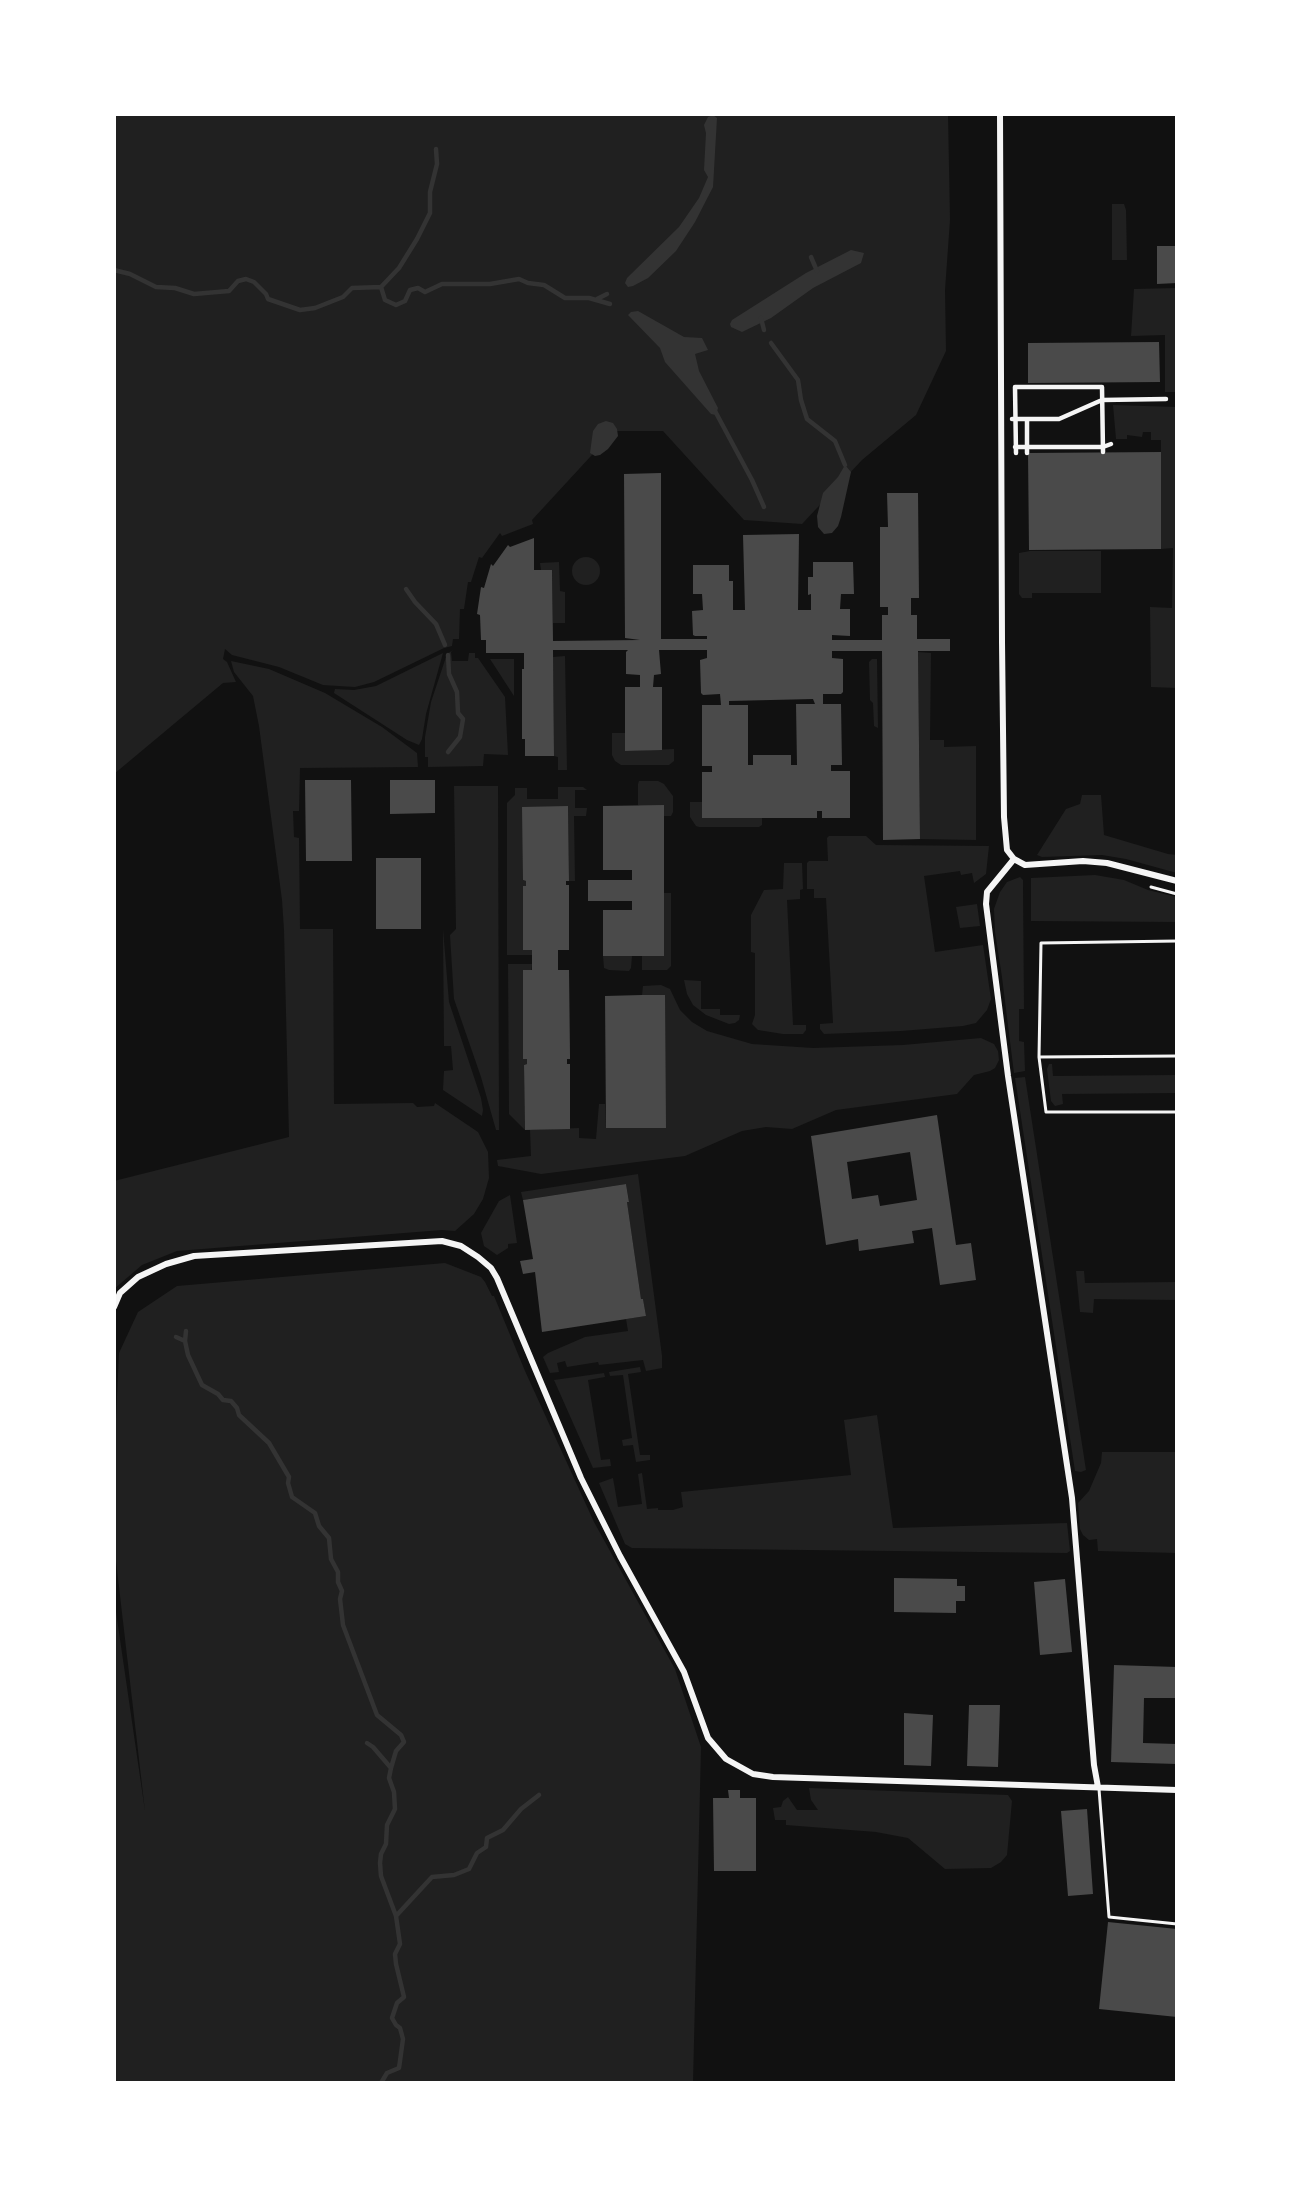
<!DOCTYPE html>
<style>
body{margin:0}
#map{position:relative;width:1291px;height:2197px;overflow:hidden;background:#111;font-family:Raleway,sans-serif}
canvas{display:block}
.frame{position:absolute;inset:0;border:116px solid #fff;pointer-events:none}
</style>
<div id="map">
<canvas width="1291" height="2197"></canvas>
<div class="frame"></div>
</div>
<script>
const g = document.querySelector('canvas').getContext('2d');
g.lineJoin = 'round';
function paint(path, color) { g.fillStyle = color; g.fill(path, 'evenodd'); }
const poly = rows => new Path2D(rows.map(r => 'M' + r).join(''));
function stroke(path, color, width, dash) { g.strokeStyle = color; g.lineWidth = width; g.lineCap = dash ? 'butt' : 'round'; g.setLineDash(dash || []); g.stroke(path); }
const green = poly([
 [114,114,948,114,950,220,945,290,946,351,916,415,862,460,802,524,744,520,663,431,614,431,532,520,533,524,502,536,500,533,482,558,479,557,471,582,468,582,464,609,460,609,459,639,453,639,452,646,444,648,374,682,355,687,323,685,279,667,232,655,225,649,223,659,227,662,236,682,223,683,114,774],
 [1112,204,1124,204,1126,210,1127,260,1112,260],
 [1177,288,1177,392,1165,392,1165,335,1131,336,1134,289],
 [1113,405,1177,407,1177,688,1151,687,1150,607,1172,608,1173,548,1161,549,1161,440,1151,440,1151,432,1143,432,1142,437,1127,435,1127,439,1116,439],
 [1030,551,1101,551,1101,593,1032,593,1032,598,1022,598,1019,594,1019,553],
 '572 571a14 14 0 1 1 28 0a14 14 0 1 1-28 0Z',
 [559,562,560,591,565,592,565,623,553,623,552,570,541,570,540,563],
 [453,650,451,652,452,661,468,661,469,653,475,653,475,658,478,658,505,697,508,755,484,754,483,766,428,767,428,757,425,757,425,737,431,702,447,654],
 [918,652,931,653,930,740,944,740,944,747,976,746,976,840,920,839],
 [443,653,426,714,422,739,419,745,407,740,334,693,335,689,354,690,376,686],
 [565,656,567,770,558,770,558,757,554,756,553,657],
 [490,659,514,659,514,696],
 [872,659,877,659,878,728,874,726,873,703,870,700,869,662],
 [231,661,269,669,325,693,382,727,417,753,418,767,300,768,299,811,293,811,294,837,299,838,300,929,333,929,334,1104,413,1103,417,1107,434,1106,435,1103,478,1132,488,1152,489,1178,483,1199,474,1214,455,1231,442,1230,177,1251,142,1265,114,1289,114,1181,289,1137,284,930,282,900,259,726,253,696,234,672],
 [612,733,625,733,626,751,674,749,674,761,669,765,621,765,615,761,612,755],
 [639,781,658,781,664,784,673,796,673,812,671,816,664,816,638,805,638,784],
 [454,786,498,786,499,1130,496,1130,481,1077,454,999,450,935,456,929],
 [558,787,583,787,587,790,575,790,575,808,587,808,586,816,574,816,575,881,569,881,568,807,523,807,523,880,526,881,526,886,523,887,523,950,532,950,532,955,507,955,507,803,515,795,515,788,527,788,527,799,558,799],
 [1082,795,1101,795,1104,835,1168,854,1177,855,1177,873,1126,859,1102,855,1042,857,1037,855,1066,809,1080,804],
 [690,802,702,802,703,818,762,818,762,825,759,827,699,827,696,826,690,817],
 [829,836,866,836,876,845,989,846,986,874,974,883,972,873,961,875,960,871,924,876,935,952,983,945,991,999,987,1010,976,1023,963,1026,901,1031,824,1034,820,1029,820,1024,833,1023,826,898,814,898,814,889,807,889,807,863,809,861,828,861,827,838],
 [784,863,802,863,803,889,800,890,800,899,787,900,793,1025,806,1025,806,1030,803,1034,783,1034,758,1030,752,1024,755,1015,755,953,751,952,751,915,764,890,783,889],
 [1095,875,1124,880,1148,890,1177,897,1177,922,1031,921,1031,878],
 [1020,877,1023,880,1023,887,1024,1009,1019,1009,1019,1041,1024,1042,1025,1071,1014,1073,1002,977,995,932,994,909,1000,892,1007,882],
 [664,893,671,893,671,966,667,970,642,970,642,956,664,956],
 [977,904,980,926,960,928,956,907],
 [443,929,449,1002,481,1098,483,1110,482,1116,443,1090,444,1071,453,1070,451,1046,444,1046],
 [603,956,632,956,631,968,629,971,609,970,604,968],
 [508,964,532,964,523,1059,527,1059,527,1064,524,1065,525,1130,509,1114],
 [684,980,701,981,701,1009,720,1009,720,1015,740,1015,739,1020,735,1023,729,1024,706,1015,693,1005,687,994],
 [661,985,670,989,680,1010,692,1022,707,1031,752,1044,813,1048,903,1045,981,1038,994,1044,998,1051,999,1060,995,1068,990,1071,974,1075,957,1094,836,1110,792,1129,766,1127,742,1131,685,1156,541,1174,498,1166,497,1160,531,1156,530,1130,579,1128,579,1138,596,1139,599,1104,605,1104,606,1128,666,1128,642,995,643,986],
 [1049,1064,1052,1064,1053,1076,1177,1075,1177,1093,1062,1094,1063,1104,1055,1106,1051,1101,1047,1069],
 [1025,1077,1086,1470,1081,1472,1075,1471,1015,1078],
 [638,1174,662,1356,662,1368,646,1371,643,1360,599,1365,598,1362,567,1367,565,1361,557,1363,559,1372,550,1373,543,1357,548,1353,585,1337,628,1331,626,1319,646,1316,643,1299,641,1299,627,1202,629,1201,626,1184,523,1200,521,1192],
 [510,1195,517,1243,508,1244,508,1248,497,1255,484,1246,481,1233,499,1201],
 [445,1263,481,1277,485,1282,492,1296,494,1296,525,1371,594,1522,675,1669,701,1747,693,2083,114,2083,114,1598,145,1811,114,1544,114,1462,119,1353,138,1312,177,1286],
 [1076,1271,1084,1271,1085,1283,1177,1282,1177,1300,1094,1299,1093,1313,1080,1312],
 [640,1367,641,1372,628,1374,640,1455,650,1455,650,1460,636,1462,633,1445,623,1446,622,1440,632,1438,623,1375,610,1376,609,1372],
 [604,1373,605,1377,588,1380,601,1460,610,1459,611,1466,593,1468,554,1380],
 [877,1415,893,1528,1067,1523,1070,1551,1067,1553,632,1548,625,1544,599,1483,613,1478,618,1507,642,1504,638,1474,642,1473,647,1509,658,1508,658,1510,673,1510,683,1507,681,1492,851,1475,844,1420],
 [1102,1452,1177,1452,1177,1553,1098,1551,1097,1539,1089,1540,1083,1535,1080,1529,1078,1503,1089,1491,1101,1463],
 [809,1788,1008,1795,1012,1801,1007,1855,1001,1862,991,1868,945,1869,908,1838,876,1832,786,1825,786,1820,775,1820,773,1808,781,1807,783,1801,788,1797,797,1810,818,1810,811,1800]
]);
const water = poly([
 [713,115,717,118,713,187,695,222,676,251,648,278,633,286,628,287,625,283,627,278,679,227,699,198,708,177,704,170,706,133,704,125,708,117],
 [851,250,864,253,861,263,813,288,771,318,742,332,731,327,730,324,732,320,806,273],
 [638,311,684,337,702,338,708,350,695,354,699,371,718,408,716,415,711,414,665,362,660,348,628,315,631,312],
 [606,421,613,423,617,429,618,436,608,449,600,455,595,456,590,453,593,431,598,424],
 [845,465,851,472,841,517,838,526,832,533,824,534,818,527,817,516,823,493,838,477]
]);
const stream = poly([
 [811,257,817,271],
 [114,270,130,274,156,287,175,288,194,294,229,291,238,281,246,279,254,282,266,294,268,299,300,310,315,308,343,297,352,288,381,287,385,300,396,305,405,301,410,290,418,288,425,292,442,284,490,284,519,279,528,283,544,285,565,298,589,298,610,304],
 [381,287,399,268,417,239,430,213,430,192,437,164,436,149],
 [597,299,607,294],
 [761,318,764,330],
 [771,343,798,380,801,400,807,419,835,441,845,465],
 [715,411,752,480,764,507],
 [406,589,415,602,436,624,445,645],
 [448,752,460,737,463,719,458,713,457,692,449,674,448,655],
 [176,1337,185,1341,188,1355,202,1385,218,1394,223,1400,231,1401,237,1408,239,1415,269,1443,289,1477,288,1483,292,1497,315,1513,319,1526,329,1538,331,1559,338,1572,338,1582,342,1591,340,1599,343,1625,377,1715,401,1735,404,1742,396,1751,391,1768,389,1778,394,1792,395,1809,387,1825,386,1844,381,1854,380,1863,381,1876,396,1916,400,1944,395,1954,396,1964,404,1997,397,2003,392,2018,396,2025,400,2028,403,2039,399,2068,387,2073,381,2083],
 [185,1341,186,1331],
 [367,1743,373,1747,391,1768],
 [396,1916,432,1877,454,1875,469,1869,477,1853,486,1847,487,1838,503,1830,521,1809,539,1795]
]);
const building = poly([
 [1157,246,1177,246,1177,283,1157,284],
 [1159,342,1160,382,1028,383,1028,343],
 [1161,452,1161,549,1029,550,1028,453],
 [661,473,661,639,707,639,707,636,695,636,693,635,692,611,703,610,702,594,693,594,693,565,729,565,729,581,733,581,733,610,745,610,743,535,799,534,798,610,811,610,811,594,808,595,808,577,813,577,813,562,853,562,854,594,841,594,840,609,850,609,850,636,832,635,832,640,882,640,882,615,888,615,888,607,880,607,880,527,888,527,887,493,918,493,919,598,911,598,911,615,917,615,917,639,950,639,950,651,918,651,920,839,883,840,882,651,832,651,832,658,843,659,843,692,841,694,823,694,823,704,841,704,842,765,831,765,831,771,850,771,850,818,822,818,822,811,817,811,817,818,702,818,702,772,712,772,712,766,702,766,702,705,721,705,720,694,703,695,701,693,700,660,707,658,707,650,659,650,661,674,654,675,653,687,662,687,662,750,625,751,625,687,640,687,640,675,626,674,626,652,628,650,553,650,554,756,525,756,525,739,522,739,522,669,524,669,524,653,486,653,486,640,481,640,480,615,477,614,481,587,484,588,491,564,493,566,508,545,510,547,534,538,534,570,552,570,553,641,640,640,625,638,624,474],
 [813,699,815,704,796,704,797,765,791,765,791,755,753,755,753,765,748,765,748,705,729,705,729,701],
 [305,780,351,780,352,861,306,861],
 [390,780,435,780,435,813,390,814],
 [664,805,664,956,603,956,603,910,632,910,632,901,588,901,588,880,632,880,632,870,603,870,603,806],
 [568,806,569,881,566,881,566,885,569,885,569,950,558,950,558,970,569,970,570,1055,570,1059,567,1059,567,1064,570,1064,570,1129,525,1130,524,1065,527,1064,527,1059,523,1059,523,970,532,970,532,950,523,950,523,886,526,886,526,881,523,880,522,807],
 [376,858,421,858,421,929,376,929],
 [642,995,665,995,666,1128,606,1128,605,996],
 [937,1115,956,1245,971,1243,976,1280,940,1285,932,1228,912,1231,914,1243,859,1251,858,1239,826,1245,811,1136],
 [910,1152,917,1200,880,1206,878,1195,852,1199,847,1162],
 [626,1184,629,1202,627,1202,641,1299,643,1299,646,1316,542,1332,535,1272,523,1274,520,1261,533,1259,523,1200],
 [894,1578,957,1579,957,1586,965,1586,965,1601,956,1601,956,1613,894,1612],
 [1065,1579,1072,1652,1040,1655,1034,1582],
 [1114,1665,1177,1667,1177,1698,1144,1698,1143,1743,1177,1744,1177,1764,1111,1762],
 [969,1705,1000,1705,998,1767,967,1766],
 [904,1713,933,1715,931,1766,904,1765],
 [728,1790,740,1790,740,1798,756,1798,756,1871,714,1871,713,1798,729,1798],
 [1087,1809,1093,1894,1068,1896,1061,1811],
 [1108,1922,1177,1929,1177,2017,1099,2009]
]);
const path = poly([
 [1151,887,1177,894]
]);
const service = poly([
 [1177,941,1041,943,1039,1057,1046,1112,1177,1112],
 [1039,1057,1177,1056],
 [1099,1789,1109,1917,1177,1924]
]);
const pedestrian = poly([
 [1012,419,1059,419,1102,400,1166,399],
 [1027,420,1027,453],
 [1015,447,1103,447,1111,444],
 [1016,453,1015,387,1102,387,1103,452]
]);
const minor = poly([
 [1000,114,1002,642,1004,817,1007,850,1014,859,1025,865,1083,861,1107,863,1177,881],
 [1014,859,987,892,986,904,1008,1076,1072,1498,1094,1765,1098,1787],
 [114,1307,120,1293,138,1277,166,1264,194,1256,442,1241,461,1246,478,1257,491,1268,497,1278,581,1478,620,1556,684,1672,708,1738,726,1759,753,1774,773,1777,1177,1790]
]);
paint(green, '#202020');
paint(water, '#333');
stroke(stream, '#333', 4.5);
paint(building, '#4a4a4a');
stroke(path, '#f5f5f5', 3);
stroke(service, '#f5f5f5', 3);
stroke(pedestrian, '#f5f5f5', 4.5);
stroke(minor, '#f5f5f5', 6);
</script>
